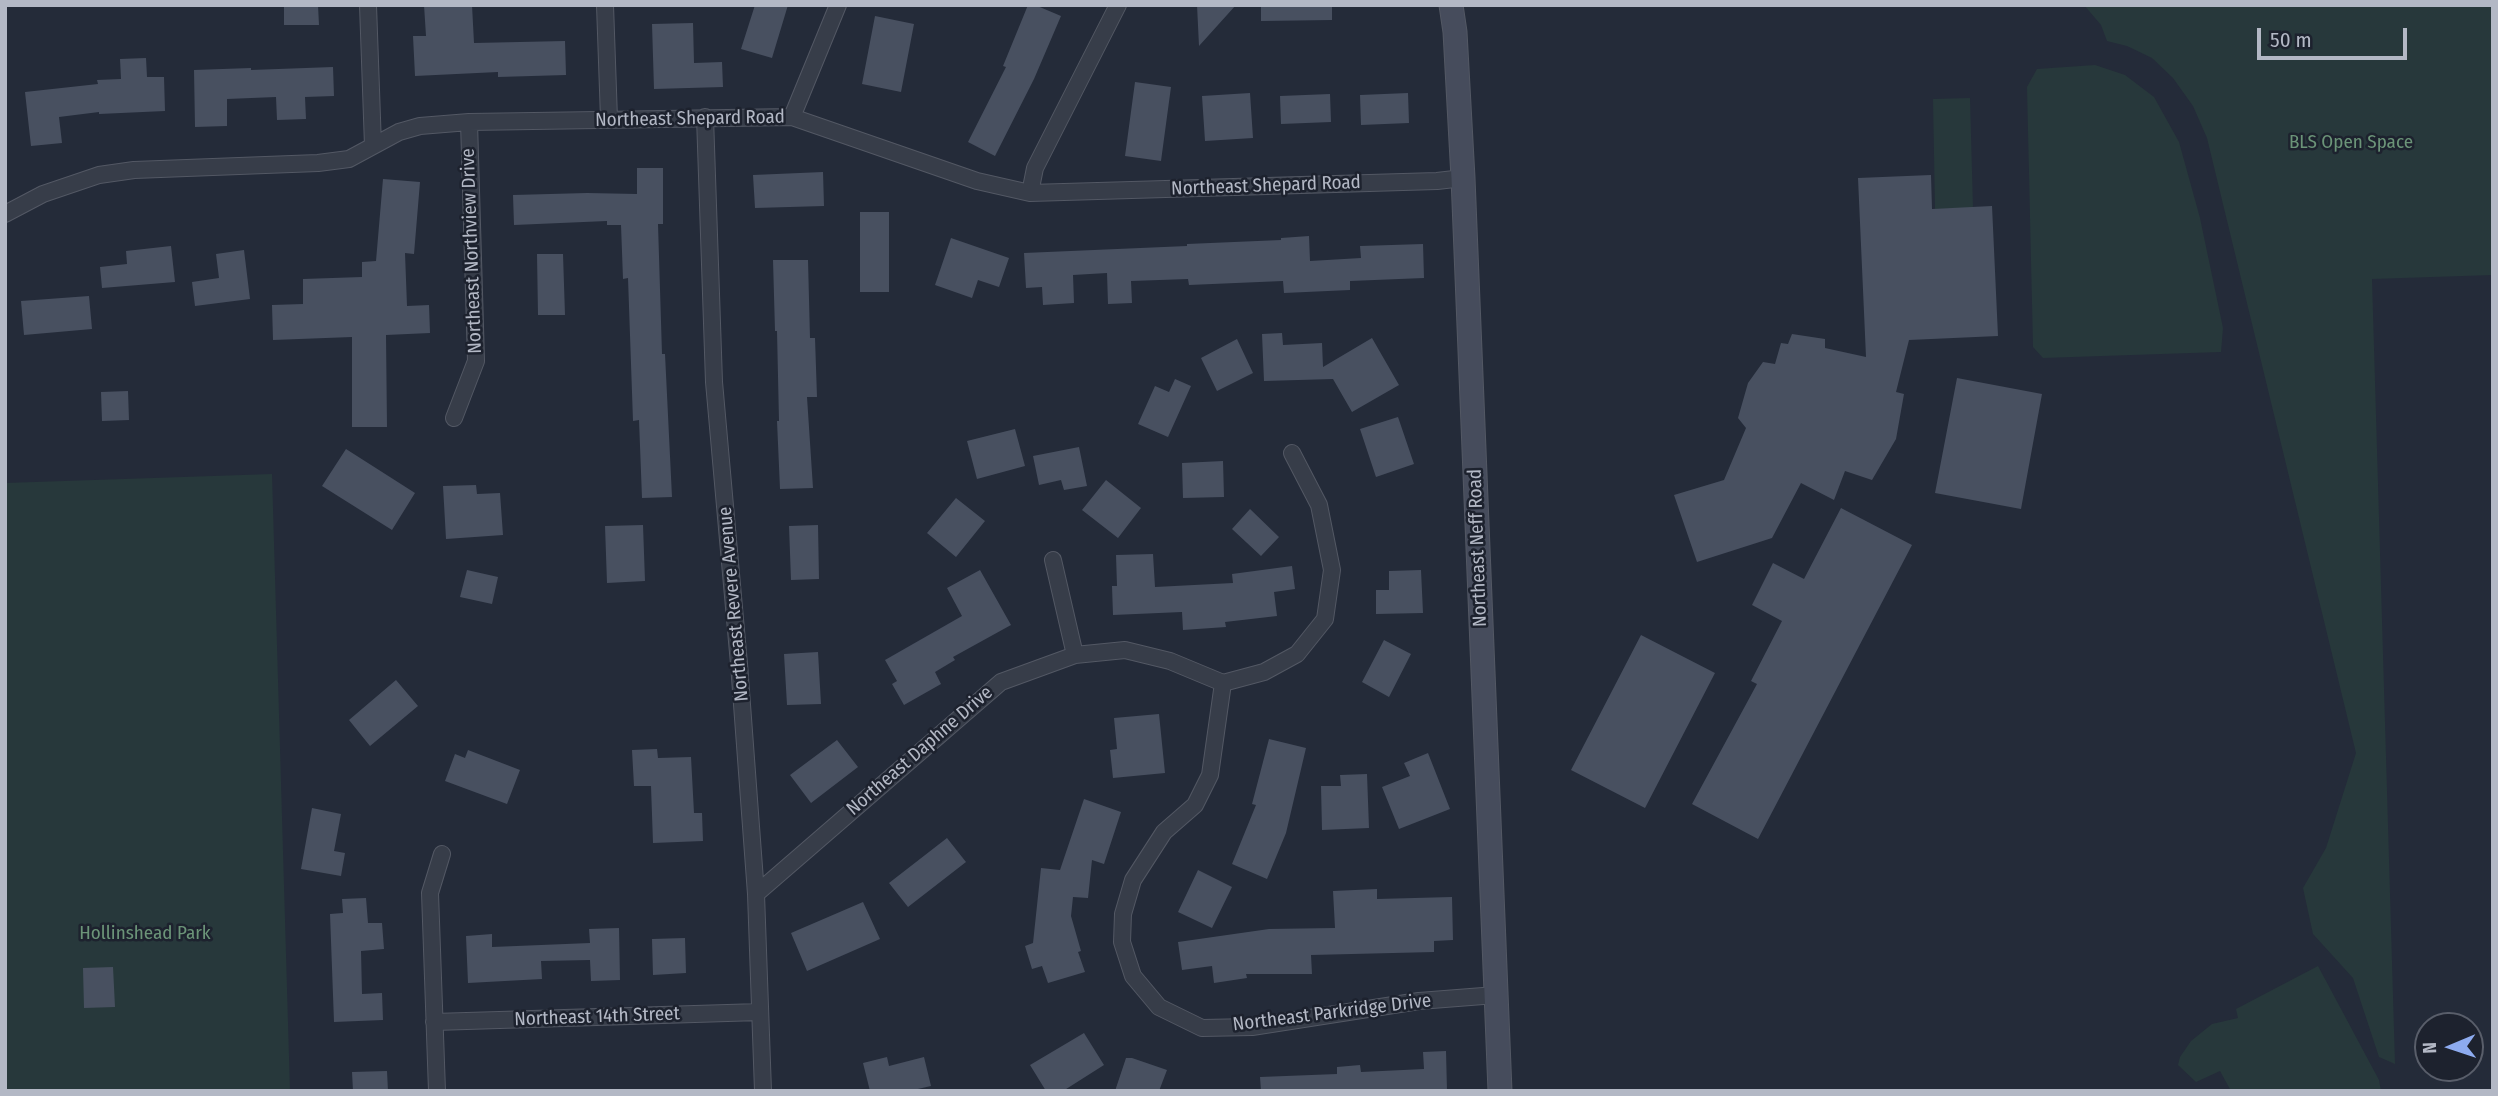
<!DOCTYPE html>
<style>
body{margin:0}
#map{position:relative;width:2498px;height:1096px;overflow:hidden;background:#242b39;font-family:"Fira Sans Condensed",sans-serif}
canvas{display:block}
.frame{position:absolute;inset:0;border:7px solid #b3b8c5;pointer-events:none}
.north{position:absolute;left:2414px;top:1012px;width:70px;height:70px;box-sizing:border-box;background:#1d222e;border:2px solid #595e6a;border-radius:50%;rotate:268deg;font-size:19px;font-weight:700;line-height:28px;text-align:center;color:#b3b8c5}
.north::after{content:'';display:block;margin:auto;width:24px;height:32px;background:#8dabef;clip-path:polygon(50% 0,100% 100%,50% 72%,0 100%)}
.scale{position:absolute;left:2257px;top:28px;width:150px;height:32px;box-sizing:border-box;border:4px solid #b3b8c5;border-top:0;padding-left:9px;font-size:21px;line-height:24px;white-space:nowrap;color:#b3b8c5;-webkit-text-stroke:5px #1d222e;paint-order:stroke}
</style>
<div id="map">
<canvas width="2498" height="1096"></canvas>
<div class="frame"></div>
<div class="north">N</div>
<div class="scale">50 m</div>
</div>
<script>
const g = document.querySelector('canvas').getContext('2d');
g.lineJoin = 'round';
function paint(path, color) { g.fillStyle = color; g.fill(path, 'evenodd'); }
const poly = rows => new Path2D(rows.map(r => 'M' + r).join(''));
function stroke(path, color, width, dash) { g.strokeStyle = color; g.lineWidth = width; g.lineCap = dash ? 'butt' : 'round'; g.setLineDash(dash || []); g.stroke(path); }
function write(font, color, halo, rows, align = 'center') {
  g.font = font + ' "Fira Sans Condensed",sans-serif'; g.lineWidth = 5; g.setLineDash([]); g.textBaseline = 'middle'; g.strokeStyle = halo; g.fillStyle = color; for (const [text, x, y, turn = 0] of rows) {
    g.save(); g.translate(x, y); g.rotate((+turn || 0) * Math.PI / 180); g.textAlign = isNaN(turn) ? turn : align; if (halo) g.strokeText(text, 0, 0); g.fillText(text, 0, 0); g.restore();
  }
}
const green = poly([
 [2084,5,2493,5,2493,275,2372,279,2395,1064,2379,1057,2353,978,2313,934,2303,888,2326,848,2356,753,2207,138,2193,106,2173,78,2152,58,2127,46,2107,41,2101,25],
 [2095,65,2125,75,2154,97,2179,142,2200,218,2223,328,2221,352,2043,358,2033,347,2027,87,2037,69],
 [1970,98,1973,208,1935,209,1933,99],
 [272,474,290,1091,5,1091,5,483],
 [2318,966,2379,1080,2381,1091,2231,1091,2220,1071,2196,1082,2178,1065,2180,1057,2191,1041,2212,1024,2238,1018,2236,1009]
]);
const building = poly([
 [284,5,318,5,319,25,284,25],
 [424,5,472,5,474,43,565,41,566,75,498,77,498,72,415,76,413,36,426,36],
 [755,5,788,5,772,58,741,49],
 [1028,5,1035,5,1061,16,1034,79,995,156,968,142,1006,67,1003,66],
 [1197,5,1236,5,1199,46],
 [1261,5,1332,5,1332,20,1261,21],
 [875,16,914,24,901,92,862,84],
 [693,23,694,63,722,62,723,87,654,89,652,24],
 [146,58,147,77,164,77,165,111,99,114,99,112,59,117,62,143,31,146,25,92,98,84,97,80,121,79,120,59],
 [333,67,334,96,305,97,306,119,277,120,276,97,227,99,227,126,195,127,194,70,251,68,251,70],
 [1135,82,1171,87,1161,161,1125,156],
 [1250,93,1253,138,1205,141,1202,96],
 [1408,93,1409,123,1361,125,1360,95],
 [1330,94,1331,122,1281,124,1280,96],
 [637,168,663,168,663,224,658,224,662,354,665,354,672,497,642,498,639,420,633,421,628,278,623,279,621,225,607,225,607,221,514,225,513,195,587,193,637,194],
 [823,172,824,206,755,208,753,175],
 [1931,175,1932,209,1992,206,1998,336,1909,340,1896,392,1904,394,1896,439,1872,480,1845,471,1834,500,1801,483,1772,538,1697,562,1674,495,1724,480,1746,428,1738,418,1748,383,1763,362,1775,364,1781,343,1788,344,1792,334,1825,339,1825,348,1866,357,1858,178],
 [383,179,420,182,414,254,405,253,407,306,429,305,430,333,386,335,387,427,352,427,352,337,273,340,272,305,303,304,303,279,362,277,362,262,376,261],
 [860,212,889,212,889,292,860,292],
 [1309,236,1310,261,1361,258,1360,246,1423,244,1424,278,1350,281,1350,290,1284,293,1283,281,1189,285,1188,279,1131,281,1132,303,1108,304,1107,273,1073,275,1074,303,1043,305,1042,287,1026,288,1024,253,1187,246,1187,244,1281,240,1281,238],
 [951,238,1009,258,999,287,978,280,972,298,935,285],
 [171,246,175,282,102,288,100,267,127,264,126,251],
 [244,250,250,299,195,306,192,282,219,278,216,254],
 [537,254,563,254,565,315,538,315],
 [773,260,808,260,810,338,815,338,817,397,807,397,813,488,780,489,777,421,779,421,777,331,775,331],
 [89,296,92,329,24,335,21,301],
 [1282,333,1283,345,1322,343,1323,367,1372,338,1399,385,1352,412,1333,379,1264,381,1262,334],
 [1237,339,1253,373,1217,391,1201,358],
 [1957,378,2042,394,2021,509,1935,493],
 [1175,379,1191,386,1168,437,1138,424,1155,386,1169,392],
 [128,391,129,420,102,421,101,392],
 [1398,417,1414,464,1376,477,1360,429],
 [1015,429,1025,466,977,479,967,441],
 [1079,447,1087,486,1064,490,1061,480,1039,485,1033,456],
 [346,449,415,493,392,530,322,486],
 [1223,461,1224,497,1183,498,1182,463],
 [1106,480,1141,508,1118,538,1082,510],
 [476,485,477,494,500,493,503,535,446,539,443,486],
 [956,498,985,521,956,557,927,533],
 [1841,508,1912,545,1758,839,1692,804,1757,684,1751,681,1782,621,1752,605,1773,563,1804,579],
 [1250,509,1279,537,1261,556,1232,529],
 [643,525,645,581,607,583,605,526],
 [818,525,819,579,791,580,789,526],
 [1153,554,1155,587,1233,583,1232,574,1292,566,1295,589,1274,592,1277,616,1225,622,1226,627,1183,630,1182,612,1113,615,1112,586,1117,586,1116,555],
 [467,570,498,577,492,604,460,597],
 [980,570,1011,625,953,657,955,660,935,672,941,684,904,705,892,684,897,681,885,660,962,616,947,588],
 [1421,570,1423,613,1376,614,1376,590,1389,590,1389,571],
 [1641,635,1715,673,1645,808,1571,770],
 [1384,640,1411,654,1389,697,1362,682],
 [818,652,821,704,787,705,784,654],
 [396,680,418,706,370,746,349,720],
 [1159,714,1165,773,1113,778,1110,750,1117,749,1114,718],
 [1269,739,1306,748,1286,833,1267,879,1232,864,1256,805,1252,804],
 [837,740,858,767,811,803,790,775],
 [657,749,658,758,691,757,694,813,702,813,703,841,653,843,651,786,634,786,632,750],
 [468,750,520,770,507,804,445,781,455,754,465,758],
 [1428,753,1450,809,1399,829,1382,787,1410,776,1404,763],
 [1367,774,1369,828,1322,830,1321,786,1341,786,1340,775],
 [1084,799,1121,812,1104,864,1092,860,1088,898,1073,897,1071,916,1081,951,1078,952,1085,972,1048,983,1042,966,1032,969,1025,946,1033,943,1041,868,1060,870],
 [312,808,341,814,334,851,345,853,341,876,301,869],
 [947,838,966,862,908,907,889,883],
 [1198,870,1232,887,1212,928,1178,912],
 [1377,889,1377,899,1452,897,1453,940,1434,941,1434,952,1311,955,1312,974,1246,974,1247,978,1214,983,1212,966,1182,970,1178,942,1269,929,1335,928,1333,891],
 [366,898,368,923,382,923,384,949,361,951,362,994,382,993,383,1020,334,1022,330,914,343,913,342,899],
 [863,902,880,939,807,971,791,933],
 [619,928,620,980,591,981,590,960,541,961,542,979,468,983,466,936,492,934,492,947,590,943,589,929],
 [685,938,686,973,653,975,652,939],
 [113,967,115,1007,84,1008,83,968],
 [1084,1033,1104,1065,1063,1091,1046,1091,1030,1065],
 [1446,1051,1447,1091,1261,1091,1260,1077,1337,1074,1337,1067,1360,1065,1361,1072,1424,1069,1423,1052],
 [887,1057,889,1066,924,1057,931,1086,909,1091,870,1091,863,1063],
 [1126,1058,1132,1058,1167,1070,1159,1091,1115,1091],
 [387,1071,388,1091,353,1091,352,1072]
]);
const street = poly([
 [368,5,373,146],
 [605,5,609,119],
 [705,117,714,382,739,664,756,894,763,1091],
 [792,117,838,5],
 [1030,193,1035,168,1118,5],
 [5,214,43,194,99,175,134,170,318,163,349,159,399,132,420,126,469,122,792,117,977,181,1030,193,1437,181,1463,178],
 [454,418,476,361,469,122],
 [1053,560,1075,655],
 [1223,683,1210,775,1195,805,1164,832,1133,880,1123,914,1122,942,1133,976,1159,1007,1202,1028,1252,1027,1419,1001,1496,995],
 [756,894,1001,682,1075,655,1125,650,1170,661,1223,683,1264,672,1297,654,1325,619,1332,570,1319,505,1292,453],
 [434,1022,760,1012],
 [437,1091,430,893,442,854]
]);
const secondary = poly([
 [1451,5,1455,32,1463,178,1500,1091]
]);
const streetNames = [
 ["Northeast Shepard Road",690,119,-1],
 ["Northeast Shepard Road",1266,186,-2],
 ["Northeast Northview Drive",472,251,-92],
 ["Northeast Neff Road",1478,548,-92],
 ["Northeast Revere Avenue",734,604,-95],
 ["Northeast Daphne Drive",920,751,-41],
 ["Northeast Parkridge Drive",1332,1013,-7],
 ["Northeast 14th Street",597,1017,-2]
];
const parkNames = [
 ["BLS Open Space",2351,143],
 ["Hollinshead Park",145,934]
];
paint(green, '#27383b');
paint(building, '#485060');
stroke(street, '#535864', 18);
stroke(secondary, '#535864', 25);
stroke(street, '#373d49', 16);
stroke(secondary, '#464c5c', 23);
write('19px', '#b3b8c5', '#1d222e', streetNames);
write('19px', '#6b9478', '#1d222e', parkNames);
</script>
